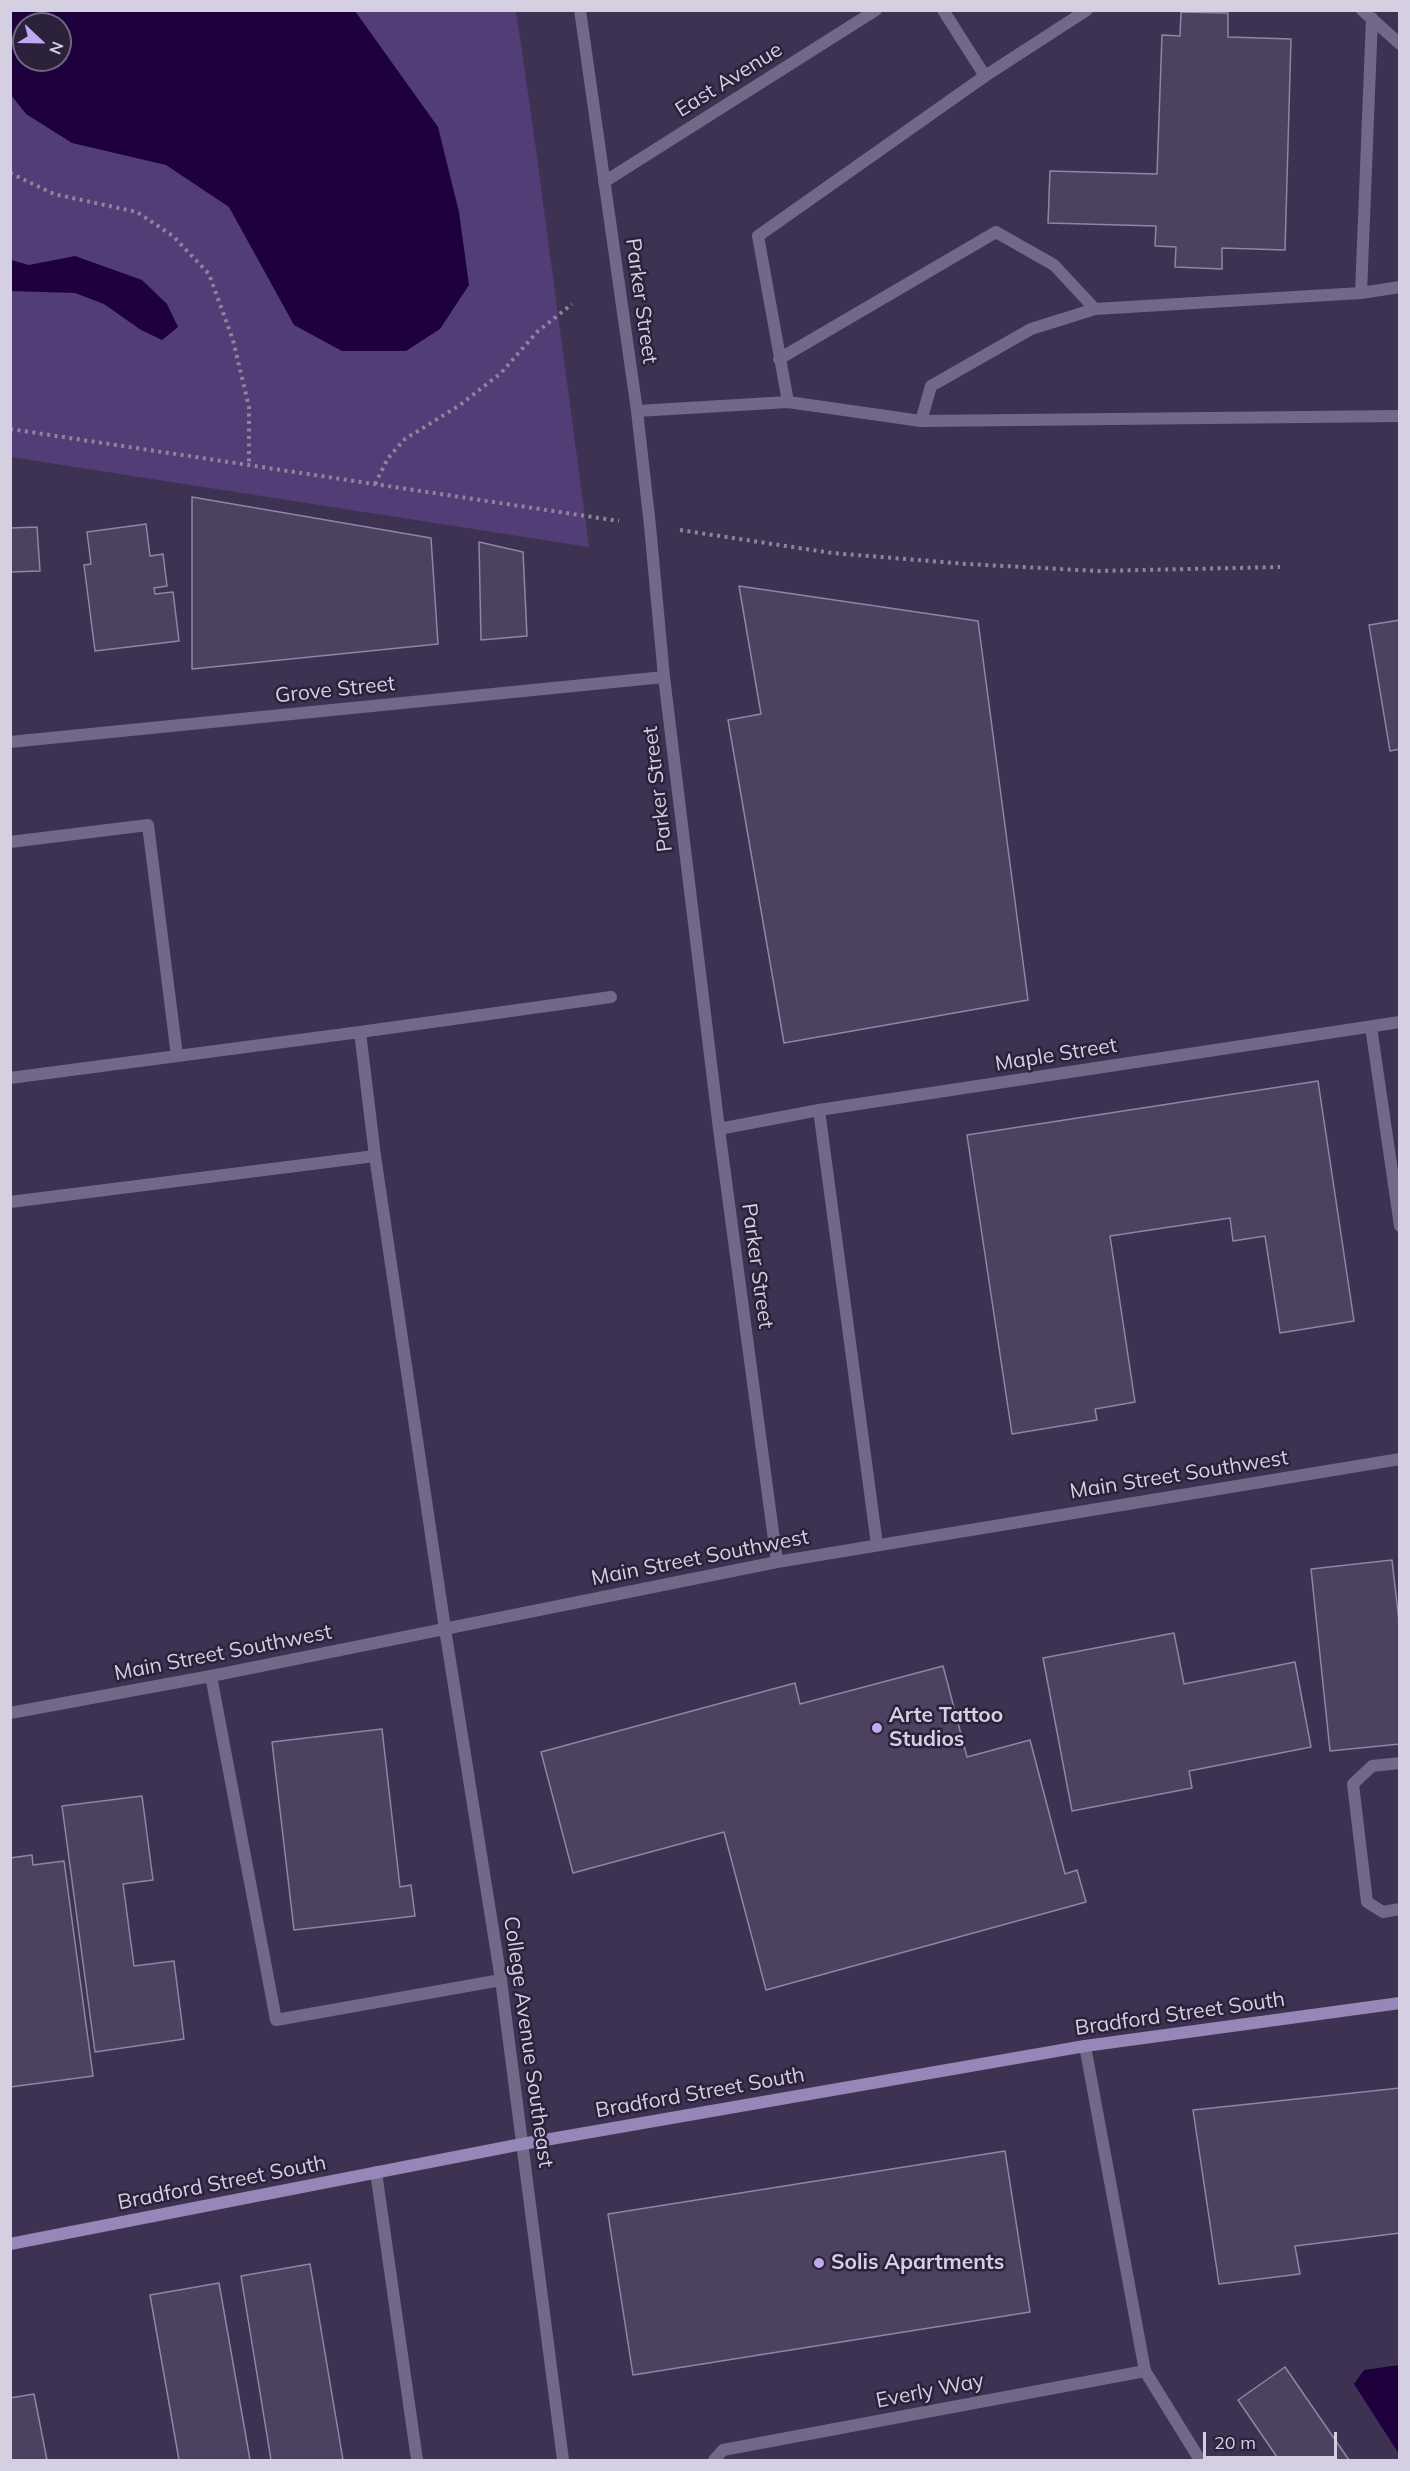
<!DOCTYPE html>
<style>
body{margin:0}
#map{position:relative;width:1410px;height:2471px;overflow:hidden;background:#352b46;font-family:Mulish,sans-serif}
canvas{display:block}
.frame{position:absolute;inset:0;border:12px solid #d5d0e1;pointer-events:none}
.north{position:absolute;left:12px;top:12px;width:60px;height:60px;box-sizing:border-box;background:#2b213b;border:2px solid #6f677d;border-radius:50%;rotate:112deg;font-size:16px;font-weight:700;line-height:24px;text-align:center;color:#d5d0e1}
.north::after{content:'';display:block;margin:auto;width:21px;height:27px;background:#c2a8f2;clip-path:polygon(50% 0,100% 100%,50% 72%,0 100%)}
.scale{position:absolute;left:1203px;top:2432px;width:134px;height:27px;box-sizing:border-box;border:3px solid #d5d0e1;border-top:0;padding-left:8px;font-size:18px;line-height:21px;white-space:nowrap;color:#d5d0e1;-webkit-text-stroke:4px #2b213b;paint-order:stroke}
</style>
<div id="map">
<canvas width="1410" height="2471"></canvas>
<div class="frame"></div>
<div class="north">N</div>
<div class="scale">20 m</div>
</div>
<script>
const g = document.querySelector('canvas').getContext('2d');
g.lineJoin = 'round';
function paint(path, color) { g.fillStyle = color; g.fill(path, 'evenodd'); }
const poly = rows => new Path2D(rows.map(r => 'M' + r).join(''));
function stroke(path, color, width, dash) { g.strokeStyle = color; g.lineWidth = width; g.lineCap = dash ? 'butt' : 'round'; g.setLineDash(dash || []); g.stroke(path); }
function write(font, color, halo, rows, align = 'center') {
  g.font = font + ' Mulish,sans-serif'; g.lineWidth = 5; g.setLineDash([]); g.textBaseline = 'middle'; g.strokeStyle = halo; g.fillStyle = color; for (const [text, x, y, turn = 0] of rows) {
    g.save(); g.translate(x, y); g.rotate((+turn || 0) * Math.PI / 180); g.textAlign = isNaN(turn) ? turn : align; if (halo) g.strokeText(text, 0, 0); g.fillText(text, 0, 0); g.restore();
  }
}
const built = poly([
 [11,11,1399,11,1399,2460,11,2460],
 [24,24,60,24,60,60,24,60]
]);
const green = poly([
 [10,11,516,11,533,128,589,547,11,457],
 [24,24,60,24,60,60,24,60]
]);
const water = poly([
 [11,10,355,11,438,127,459,212,469,285,440,329,406,351,342,351,294,325,229,207,166,165,72,143,26,114,11,95],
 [24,24,60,24,60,60,24,60],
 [75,256,142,280,167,304,178,327,162,340,141,330,104,304,75,293,11,291,11,260,29,265],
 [1399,2365,1400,2365,1399,2454,1354,2384,1364,2370]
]);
const building = poly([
 [1181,12,1228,13,1228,37,1291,39,1285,250,1222,248,1222,269,1175,267,1176,247,1155,246,1156,226,1048,223,1050,171,1157,174,1162,35,1180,36,1181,12],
 [192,497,431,538,438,644,192,669,192,497],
 [146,524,150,556,163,554,167,586,154,588,155,594,173,592,179,641,95,651,84,565,91,564,87,532,146,524],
 [37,527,40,571,10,572,10,528,37,527],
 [479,542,523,552,527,636,481,640,479,542],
 [739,586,978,621,1028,1000,784,1043,728,720,761,714,739,586],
 [1400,620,1400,749,1390,751,1369,625,1400,620],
 [1318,1081,1354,1321,1280,1333,1265,1236,1233,1241,1230,1218,1110,1236,1135,1402,1095,1409,1097,1420,1012,1434,967,1135,1318,1081],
 [1392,1560,1400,1630,1400,1744,1330,1751,1311,1569,1392,1560],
 [1174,1633,1184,1684,1295,1662,1311,1747,1189,1771,1192,1788,1072,1811,1043,1658,1174,1633],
 [943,1666,967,1757,1030,1740,1065,1874,1077,1870,1086,1902,766,1990,724,1832,573,1873,541,1752,795,1683,800,1704,943,1666],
 [382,1729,400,1887,411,1885,415,1916,294,1930,272,1742,382,1729],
 [142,1796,153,1880,123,1884,134,1966,174,1961,184,2039,95,2052,62,1806,142,1796],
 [32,1855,33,1865,64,1861,93,2076,10,2087,10,1858,32,1855],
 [1400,2088,1400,2233,1295,2246,1300,2274,1219,2284,1193,2110,1400,2088],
 [1005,2151,1030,2312,633,2375,608,2214,1005,2151],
 [310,2264,343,2460,271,2460,241,2276,310,2264],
 [219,2283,250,2460,179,2460,150,2295,219,2283],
 [1285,2367,1349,2460,1279,2460,1238,2400,1285,2367],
 [34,2394,47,2460,10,2460,10,2398,34,2394]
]);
const path = poly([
 [10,173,54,194,137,212,173,236,209,274,233,340,249,407,249,464],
 [10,429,619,521],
 [375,484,388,458,405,439,460,405,501,373,537,332,572,304],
 [680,530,832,553,967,564,1098,571,1280,567]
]);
const lane = poly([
 [943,10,985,76],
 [1362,10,1400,44],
 [1361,293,1372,18],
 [779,359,996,232,1054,265,1095,309],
 [788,402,758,236,985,76,1087,10],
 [637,411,788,402,921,421,1400,416],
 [921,421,931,386,1031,329,1095,309,1361,293,1400,287],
 [10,842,148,825,177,1056],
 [1371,1027,1400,1226],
 [10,1078,360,1032],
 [819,1110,877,1545],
 [10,1202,375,1156],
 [445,1629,375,1156,360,1032,611,997],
 [211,1676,276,2020,501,1980],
 [1400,1763,1372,1766,1353,1784,1367,1902,1383,1912,1400,1909],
 [376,2172,417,2460],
 [714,2460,723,2450,1145,2371]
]);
const street = poly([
 [580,10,637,411,650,526,664,677,719,1129,777,1562],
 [604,182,876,10],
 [10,742,664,677],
 [719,1129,819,1110,1400,1022],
 [445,1629,501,1980,563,2460],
 [10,1713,211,1676,777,1562,1400,1459],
 [1085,2046,1145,2371,1200,2460]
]);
const secondary = poly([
 [10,2244,522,2144,1085,2046,1400,2003]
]);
const markers = [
 [877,1728,6,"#c2a8f2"],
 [819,2263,6,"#c2a8f2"]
];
const streetNames = [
 ["East Avenue",729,80,-32],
 ["Parker Street",641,301,82],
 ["Grove Street",335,690,-6],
 ["Parker Street",658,789,-97],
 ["Maple Street",1056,1055,-9],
 ["Parker Street",757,1266,82],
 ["Main Street Southwest",1179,1475,-9],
 ["Main Street Southwest",700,1558,-11],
 ["Main Street Southwest",223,1653,-11],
 ["Bradford Street South",1180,2014,-8],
 ["College Avenue Southeast",528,2042,82],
 ["Bradford Street South",700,2093,-10],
 ["Bradford Street South",222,2183,-11],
 ["Everly Way",930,2391,-11]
];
const poiNames = [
 ["Arte Tattoo",889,1716],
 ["Studios",889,1740],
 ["Solis Apartments",831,2263]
];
paint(built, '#3e3253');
paint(green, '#533d76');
paint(water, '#1e003d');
paint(building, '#4c425f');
stroke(building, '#8f85a5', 1.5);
stroke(path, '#8c859b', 4, [3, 4.5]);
stroke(lane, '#726887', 12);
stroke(street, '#726887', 12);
stroke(secondary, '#9786b8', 12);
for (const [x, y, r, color] of markers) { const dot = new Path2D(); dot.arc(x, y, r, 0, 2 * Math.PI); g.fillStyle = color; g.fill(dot); stroke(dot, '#2b213b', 2); }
write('21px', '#d5d0e1', '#2b213b', streetNames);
write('bold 21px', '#d5d0e1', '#2b213b', poiNames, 'left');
</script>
